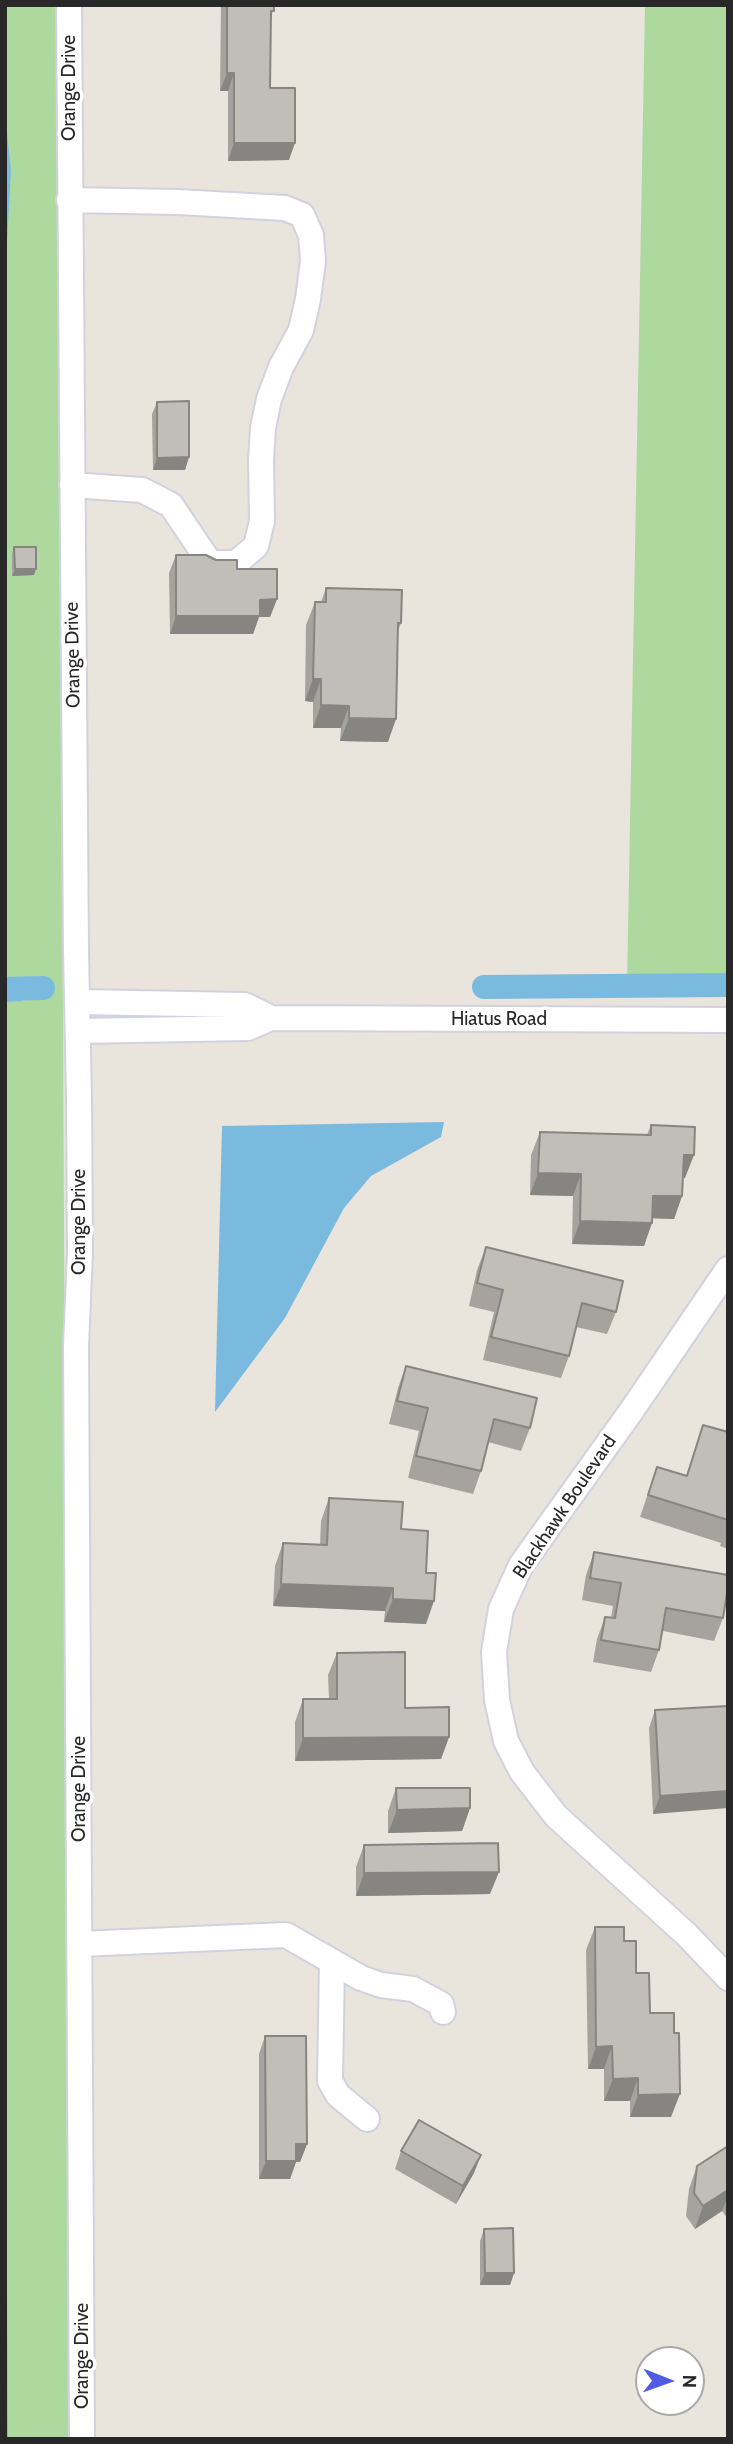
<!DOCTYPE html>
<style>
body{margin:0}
#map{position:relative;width:733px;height:2444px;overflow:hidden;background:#e9e4dc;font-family:Cabin,sans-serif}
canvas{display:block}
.frame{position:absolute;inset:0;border:7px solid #282828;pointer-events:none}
.north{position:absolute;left:635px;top:2346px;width:70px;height:70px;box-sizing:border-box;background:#fff;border:2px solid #a9a9a9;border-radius:50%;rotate:91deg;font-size:19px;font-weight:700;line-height:28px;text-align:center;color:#282828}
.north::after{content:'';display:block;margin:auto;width:24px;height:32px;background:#4f5ce3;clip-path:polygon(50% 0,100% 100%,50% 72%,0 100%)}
</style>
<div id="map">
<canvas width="733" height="2444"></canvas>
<div class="frame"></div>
<div class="north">N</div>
</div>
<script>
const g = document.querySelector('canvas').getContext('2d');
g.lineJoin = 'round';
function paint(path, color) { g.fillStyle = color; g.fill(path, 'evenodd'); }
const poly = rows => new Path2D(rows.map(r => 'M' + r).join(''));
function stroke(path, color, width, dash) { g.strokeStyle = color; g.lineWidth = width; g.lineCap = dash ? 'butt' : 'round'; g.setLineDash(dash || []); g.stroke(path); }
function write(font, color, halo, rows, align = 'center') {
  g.font = font + ' Cabin,sans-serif'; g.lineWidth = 7; g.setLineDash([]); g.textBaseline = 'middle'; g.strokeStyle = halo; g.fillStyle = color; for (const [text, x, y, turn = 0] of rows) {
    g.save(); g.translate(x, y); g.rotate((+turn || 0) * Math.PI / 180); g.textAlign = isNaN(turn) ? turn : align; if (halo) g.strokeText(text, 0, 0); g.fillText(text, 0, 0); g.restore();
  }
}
const green = poly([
 [5,5,58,5,70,2439,5,2439],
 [645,5,728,5,728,984,627,986]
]);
const water = poly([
 [5,113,11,171,5,280],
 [5,974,10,980,22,978,22,1001,5,1002],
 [444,1122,441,1137,371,1176,344,1208,285,1318,215,1412,222,1126],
 [5,1963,8,2439,5,2439]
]);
const canal = poly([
 [484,987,728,985],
 [5,989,43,988]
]);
const minor = poly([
 [69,5,76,951,79,1098,80,1252,76,1346,82,2439],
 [69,200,178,202,285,208,302,215,311,235,313,261,308,299,301,330,281,367,269,399,263,428,261,460,262,521,256,546,236,563,210,563,171,505,142,490,72,485],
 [78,1002,245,1005,271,1018],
 [79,1031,248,1028,271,1018,728,1020],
 [728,1269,632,1410,521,1565,501,1609,494,1652,497,1700,506,1741,522,1772,556,1816,687,1935,728,1978],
 [80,1944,286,1935,361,1978,381,1985,413,1989,441,2004,443,2012],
 [332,1962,330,2081,338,2095,367,2119]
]);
const wall = poly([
 [221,5,274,5,271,19,270,88,289,160,228,161,228,91,220,91],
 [157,402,189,457,185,470,153,470,152,414],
 [14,547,34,575,12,576,12,554],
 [176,555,237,569,277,599,270,617,259,617,253,634,170,634,169,573],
 [326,588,401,623,398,631,388,742,340,741,341,728,313,728,313,702,305,701,306,625,315,602,321,602],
 [651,1125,685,1178,683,1178,682,1196,674,1219,652,1218,644,1246,572,1244,573,1196,530,1195,531,1155,540,1132,647,1135],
 [486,1247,616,1312,607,1334,576,1327,569,1356,561,1378,483,1360,494,1312,469,1306,477,1270],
 [406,1366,530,1428,521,1451,488,1442,481,1471,473,1494,408,1478,419,1431,389,1424,398,1388],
 [703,1425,728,1432,728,1549,720,1546,721,1543,640,1517,657,1467,686,1476],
 [329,1498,401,1529,426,1573,426,1624,384,1622,385,1611,273,1606,275,1566,283,1543,320,1545,321,1521],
 [594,1552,723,1618,714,1641,663,1631,659,1650,651,1672,593,1662,597,1639,605,1617,611,1618,613,1606,582,1600,586,1575],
 [337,1653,405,1708,449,1737,441,1759,295,1761,295,1722,303,1699,329,1699,328,1675],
 [728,1706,653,1814,649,1728,655,1710],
 [396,1788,470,1808,462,1831,388,1833,388,1811],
 [364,1845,490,1894,356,1896,356,1867],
 [595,1927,624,1941,650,2013,671,2117,630,2117,630,2101,604,2101,604,2069,588,2069,586,1950],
 [265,2036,307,2144,300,2162,296,2162,290,2179,259,2179,259,2054],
 [728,2146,728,2219,722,2211,695,2229,686,2216,689,2189,697,2166],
 [401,2151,474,2173,456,2204,395,2169],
 [484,2229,514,2273,510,2285,480,2285,480,2241]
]);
const shadedWall = poly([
 [227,73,234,73,228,91,220,91],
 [234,143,295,143,289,160,228,161],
 [189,457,185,470,153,470,157,458],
 [15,569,36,569,34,575,12,576],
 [277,599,270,617,259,617,253,634,170,634,176,616,260,600],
 [313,679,321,679,313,702,305,701],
 [321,705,349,706,341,728,313,728],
 [349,718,396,719,388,742,340,741],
 [684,1155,694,1155,685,1178,676,1178],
 [538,1173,581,1174,573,1196,530,1195],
 [653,1196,682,1196,674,1219,645,1218],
 [580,1221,652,1223,644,1246,572,1244],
 [281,1584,393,1588,385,1611,273,1606],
 [393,1599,434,1601,426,1624,384,1622],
 [449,1737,441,1759,295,1761,303,1738],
 [728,1791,728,1808,653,1814,660,1796],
 [470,1808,462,1831,388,1833,397,1810],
 [499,1872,490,1894,356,1896,364,1873],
 [612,2046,604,2069,588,2069,596,2047],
 [638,2078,630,2101,604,2101,613,2079],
 [680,2094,671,2117,630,2117,638,2095],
 [296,2144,307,2144,300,2162,296,2162,290,2179,259,2179,266,2161],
 [481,2155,474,2173,456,2204,463,2186],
 [728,2190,728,2196,722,2211,695,2229,703,2206],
 [485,2273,514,2273,510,2285,480,2285]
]);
const building = poly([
 [227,5,274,5,274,11,271,11,270,88,295,88,295,143,234,143,234,73,227,73,227,5],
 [189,401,189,457,157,458,157,402,189,401],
 [14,547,36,547,36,569,15,569,14,547],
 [176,555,206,555,216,560,237,560,237,569,277,569,277,599,260,600,260,616,176,616,176,555],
 [326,588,402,590,401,623,398,623,396,719,349,718,349,706,321,705,321,679,313,679,315,602,326,602,326,588],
 [651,1125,695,1127,694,1155,684,1155,682,1196,653,1196,652,1223,580,1221,581,1174,538,1173,540,1132,651,1135,651,1125],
 [486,1247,623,1281,616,1312,582,1303,569,1356,491,1337,503,1290,477,1283,486,1247],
 [406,1366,537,1398,530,1428,494,1419,481,1471,416,1456,428,1408,397,1401,406,1366],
 [703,1425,728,1432,728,1520,648,1495,657,1467,687,1476,703,1425],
 [329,1498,403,1502,401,1529,428,1531,426,1573,436,1573,434,1601,393,1599,393,1588,281,1584,283,1543,327,1545,329,1498],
 [594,1552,728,1575,728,1587,723,1618,666,1608,659,1650,601,1640,605,1617,615,1618,621,1583,590,1578,594,1552],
 [405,1652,405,1708,449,1707,449,1737,303,1738,303,1699,337,1699,337,1653,405,1652],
 [728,1706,728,1791,660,1796,655,1710,728,1706],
 [396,1788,470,1788,470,1808,397,1810,396,1788],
 [498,1843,499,1872,364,1873,364,1845,498,1843],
 [595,1927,624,1927,624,1941,636,1941,636,1973,649,1973,650,2013,674,2013,674,2033,679,2033,680,2094,638,2095,638,2078,613,2079,612,2046,596,2047,595,1927],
 [265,2036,306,2036,307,2144,296,2144,296,2161,266,2161,265,2036],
 [419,2120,481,2155,463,2186,401,2151,419,2120],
 [728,2146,728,2190,703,2206,694,2193,697,2166,728,2146],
 [513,2228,514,2273,485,2273,484,2229,513,2228]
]);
const streetNames = [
 ["Orange Drive",69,88,-90],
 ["Orange Drive",73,655,-91],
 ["Hiatus Road",499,1019],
 ["Orange Drive",79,1222,-90],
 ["Blackhawk Boulevard",565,1507,-56],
 ["Orange Drive",79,1789,-90],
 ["Orange Drive",82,2356,-90]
];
paint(green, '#add99f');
paint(water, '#7bbadf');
stroke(canal, '#7bbadf', 24);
stroke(minor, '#d1d2df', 28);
stroke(minor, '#fff', 24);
paint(wall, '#a6a39e');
paint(shadedWall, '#878581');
paint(building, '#c1beb8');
stroke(building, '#878581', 2);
write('19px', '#282828', '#fff', streetNames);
</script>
